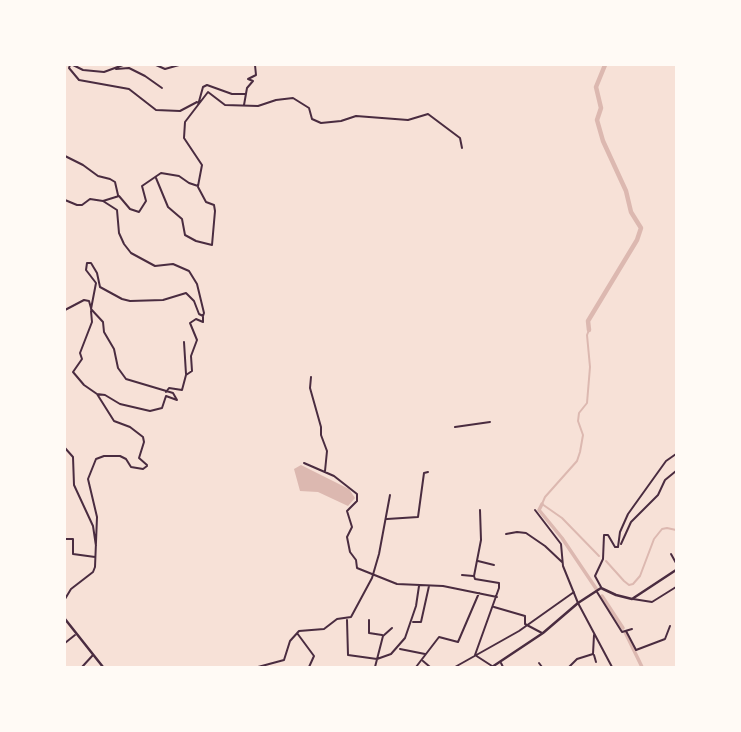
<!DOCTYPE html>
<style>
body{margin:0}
#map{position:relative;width:741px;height:732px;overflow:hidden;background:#f7e1d7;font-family:"Archivo Narrow",sans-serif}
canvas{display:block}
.frame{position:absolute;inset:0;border:66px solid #fffaf5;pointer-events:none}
</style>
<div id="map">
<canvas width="741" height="732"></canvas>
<div class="frame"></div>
</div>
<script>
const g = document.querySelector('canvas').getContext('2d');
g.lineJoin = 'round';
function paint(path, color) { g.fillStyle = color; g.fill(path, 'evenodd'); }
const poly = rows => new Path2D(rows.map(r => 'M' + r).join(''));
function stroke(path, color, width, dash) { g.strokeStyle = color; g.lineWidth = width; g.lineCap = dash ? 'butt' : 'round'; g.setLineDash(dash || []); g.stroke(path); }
const water = poly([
 [301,465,349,489,355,498,348,506,318,492,300,491,294,469]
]);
const stream = poly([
 [589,330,587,335,590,367,587,403,579,413,578,421,583,435,580,452,577,461,545,497,542,504,562,518,599,556],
 [606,561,624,581,629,585,633,584,640,576,654,539,662,529,667,528,676,530]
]);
const canal = poly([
 [542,504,539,510,562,538,597,590],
 [602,596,623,628],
 [625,632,642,667]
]);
const river = poly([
 [589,330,588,321,637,240,641,228,631,212,626,191,603,141,597,120,601,108,596,87,605,65]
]);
const minor = poly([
 [70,65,69,68,79,80,129,89,156,110,180,111,197,102],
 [73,65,83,70,104,72,123,65],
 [156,65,165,69,179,65],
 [116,69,129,68,145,76,162,88],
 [198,105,208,92,225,105,258,106,276,100,293,98,309,108,312,119,321,123,341,121,356,116,408,120,428,114,460,138,462,148],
 [244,105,247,88,253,81,248,79,256,75,255,65],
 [65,156,83,165,98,176,110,179,115,182,118,195],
 [156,178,168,207,182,219,185,235,196,241,212,245,215,211,214,205,206,202,198,187],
 [65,200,77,205,82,205,90,199,103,201,119,196,130,209,139,212,146,201,142,186,161,173,179,176,189,183,198,186,202,165,184,138,185,122,198,105,203,87,207,85,232,94,245,94],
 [65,310,84,300,89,301,91,308],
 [91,311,92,322,80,353,82,359,73,372,84,385,97,394,114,421,130,427,143,437,144,442,139,458,147,465],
 [184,342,186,374],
 [311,377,310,388,321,427,321,435,327,451,325,471],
 [166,392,169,388,182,390,186,375,192,371,191,356,197,340,190,323,196,319,203,322,203,317],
 [97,394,105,395,120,404,150,411,162,408,166,396,177,400,173,393,126,379,118,368,114,349,104,332,103,322,91,309,96,283,86,270,87,263,91,263,97,273,100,287,122,299,130,301,163,300,186,293,194,301,199,314,203,316,204,313,197,284,189,271,173,264,155,266,131,253,124,244,119,233,117,210,103,201],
 [455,427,490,422],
 [65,448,73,457,74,485,93,526,96,546],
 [304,463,334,476,357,494,357,501,347,511,352,527,347,537,350,552,356,560,357,568,397,584,443,586,497,597],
 [480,510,481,540,474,576,475,579,499,583,499,588,475,655,492,666],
 [535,510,561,544,563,566,578,603,612,667],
 [387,519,418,517,424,473,428,472],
 [506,534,517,532,526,533,545,546,562,562],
 [65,539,73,539,73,554,95,557],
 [621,544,631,522,658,495,665,480,676,471],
 [671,554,676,563],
 [478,561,494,565],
 [462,575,473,576],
 [601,587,595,576,603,559,604,535,608,535,615,547,618,547,620,532,628,514,666,461,676,454],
 [597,592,622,632,632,629],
 [65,599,71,589,93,572,95,567,97,517,88,479,96,459,104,456,120,456,126,459,131,467,143,469,147,466],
 [633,599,652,602,676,587],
 [494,607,525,616,525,624,542,633],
 [347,620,348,655,377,659,391,654,405,638,416,606,419,586],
 [369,620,369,633,382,635],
 [413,622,421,622,429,586],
 [626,631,636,650,665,639,670,626],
 [297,633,314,656,309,667],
 [65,643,75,635],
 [400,649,425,654],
 [594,655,596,662],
 [423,661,430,667],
 [501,663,503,667],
 [539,663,542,667],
 [82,667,93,655],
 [258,667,284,660,290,641,299,631,324,629,337,619,351,617,372,578,379,554,390,495],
 [299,667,305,667],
 [375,667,383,636,392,628],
 [416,667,439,637,458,642,479,593],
 [455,667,519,631,574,592],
 [569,667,577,659,593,654,594,635]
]);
const secondary = poly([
 [65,619,103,667],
 [492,667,543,633,578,603]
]);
const primary = poly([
 [578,603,601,588,616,595,632,599,676,570]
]);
paint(water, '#dcb8b0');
stroke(stream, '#dcb8b0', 2);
stroke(canal, '#dcb8b0', 3.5);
stroke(river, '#dcb8b0', 4.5);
stroke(minor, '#4a2c40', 2);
stroke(secondary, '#4a2c40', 2.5);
stroke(primary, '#4a2c40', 2.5);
</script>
